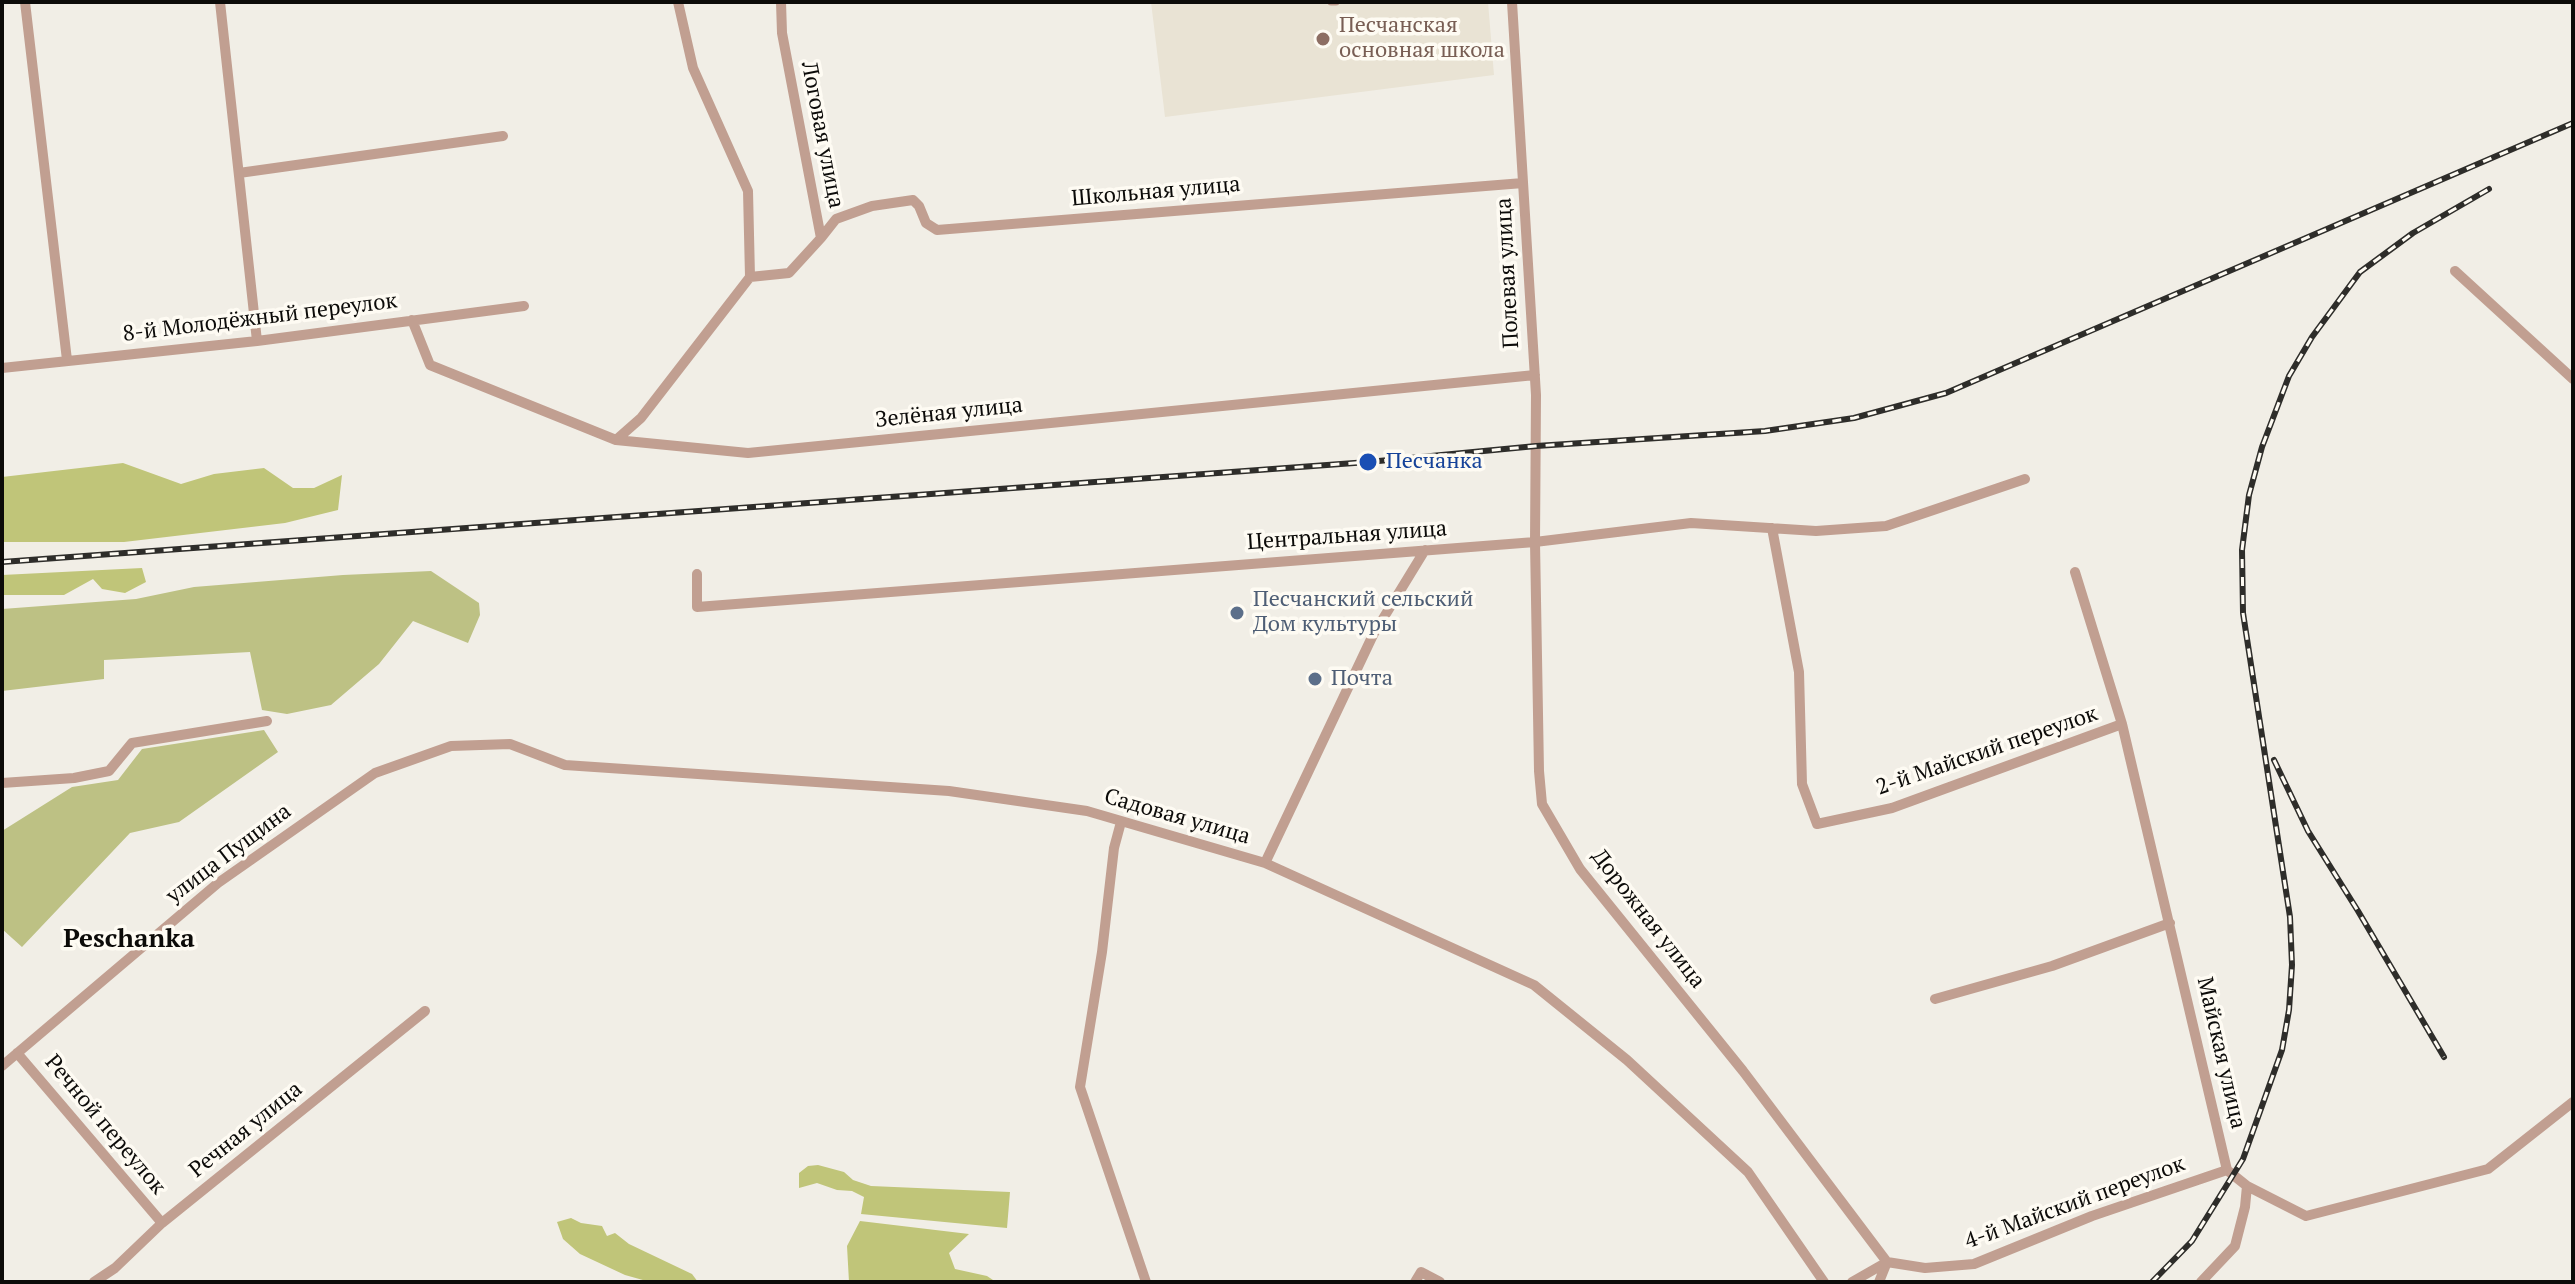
<!DOCTYPE html>
<meta charset="utf-8">
<style>
body{margin:0}
#map{position:relative;width:2575px;height:1284px;overflow:hidden;background:#f1eee6;font-family:"PT Serif",serif}
canvas{display:block}
.frame{position:absolute;inset:0;border:4px solid #0c0b09;pointer-events:none}
</style>
<div id="map">
<canvas width="2575" height="1284"></canvas>
<div class="frame"></div>
</div>
<script>
const g = document.querySelector('canvas').getContext('2d');
g.lineJoin = 'round';
function paint(path, color) { g.fillStyle = color; g.fill(path, 'evenodd'); }
const poly = rows => new Path2D(rows.map(r => 'M' + r).join(''));
function stroke(path, color, width, dash) { g.strokeStyle = color; g.lineWidth = width; g.lineCap = dash ? 'butt' : 'round'; g.setLineDash(dash || []); g.stroke(path); }
function write(font, color, halo, rows, align = 'center') {
  g.font = font + ' "PT Serif",serif'; g.lineWidth = 7; g.setLineDash([]); g.textBaseline = 'middle'; g.strokeStyle = halo; g.fillStyle = color; for (const [text, x, y, turn = 0] of rows) {
    g.save(); g.translate(x, y); g.rotate((+turn || 0) * Math.PI / 180); g.textAlign = isNaN(turn) ? turn : align; if (halo) g.strokeText(text, 0, 0); g.fillText(text, 0, 0); g.restore();
  }
}
const built = poly([
 [1151,2,1488,2,1494,75,1165,117]
]);
const green = poly([
 [431,571,479,603,480,615,468,643,413,621,379,664,331,705,287,714,262,710,250,652,104,660,104,679,2,691,2,609,136,599,194,587,343,575],
 [264,730,278,752,179,822,130,833,22,947,2,929,2,831,72,787,118,780,142,749]
]);
const forest = poly([
 [123,463,181,484,214,474,264,468,293,488,314,488,342,475,338,510,285,523,124,542,2,542,2,477],
 [142,568,146,582,125,593,102,589,93,579,64,595,2,595,2,575],
 [818,1165,844,1172,853,1180,871,1186,1010,1192,1007,1228,861,1214,864,1197,852,1191,837,1190,817,1183,799,1188,799,1173,808,1166],
 [571,1218,581,1223,602,1226,607,1236,615,1233,629,1244,692,1274,698,1282,650,1282,625,1275,580,1254,563,1239,557,1222],
 [860,1221,969,1234,949,1253,955,1269,987,1276,996,1282,849,1282,847,1246]
]);
const pedestrian = poly([
 [1331,2,1336,2]
]);
const minor = poly([
 [25,2,67,360],
 [220,2,257,341],
 [1512,2,1536,395,1535,542,1539,771,1542,804,1580,869,1743,1071,1887,1262],
 [239,173,503,136],
 [821,238,836,219,872,206,913,200,919,206,926,223,937,230,1523,183],
 [2455,271,2573,379],
 [750,277,789,273,821,238,782,33,781,2],
 [412,320,430,365,616,440,748,453,1535,375],
 [2,368,257,341,524,306],
 [616,440,641,418,750,277,748,191,693,68,678,2],
 [1772,528,1799,672,1802,784,1817,824,1892,808,2122,724],
 [2075,572,2122,724,2227,1170,2247,1186,2306,1216,2488,1169,2573,1102],
 [697,574,697,607,1535,542,1691,523,1816,531,1886,526,2025,479],
 [2,783,74,778,109,771,132,743,267,721],
 [1121,822,1114,848,1102,952,1080,1087,1146,1282],
 [1265,863,1373,635,1425,550],
 [1935,999,2052,966,2170,923],
 [17,1053,162,1223],
 [2,1066,218,883,375,773,451,746,510,744,565,765,949,791,1087,811,1265,863,1534,985,1627,1060,1748,1172,1824,1282],
 [1887,1262,1925,1268,1974,1264,2092,1216,2227,1170],
 [94,1282,115,1268,162,1223,425,1011],
 [1415,1282,1421,1272,1440,1282],
 [1852,1282,1887,1262],
 [1879,1282,1887,1262],
 [2201,1282,2235,1246,2245,1207,2247,1186]
]);
const rail = poly([
 [2,562,1368,462,1536,446,1765,431,1854,418,1946,393,2573,123],
 [2274,760,2308,831,2358,911,2444,1057],
 [2152,1282,2192,1241,2243,1159,2282,1050,2289,1010,2292,965,2290,917,2243,613,2242,550,2249,495,2262,447,2289,376,2312,337,2360,272,2413,233,2489,189]
]);
const markers = [
 [1323,39,8,"#8d6e63"],
 [1368,462,10,"#1a4fb4"],
 [1237,613,8,"#5c6f8a"],
 [1315,679,8,"#5c6f8a"]
];
const educationNames = [
 ["Песчанская",1339,26],
 ["основная школа",1339,51]
];
const streetNames = [
 ["Логовая улица",822,135,79],
 ["Школьная улица",1156,192,-5],
 ["Полевая улица",1508,273,-93],
 ["8-й Молодёжный переулок",260,318,-7],
 ["Зелёная улица",949,413,-6],
 ["Центральная улица",1347,536,-4],
 ["2-й Майский переулок",1987,751,-19],
 ["Садовая улица",1177,817,16],
 ["улица Пущина",229,854,-37],
 ["Дорожная улица",1648,919,52],
 ["Майская улица",2221,1053,77],
 ["Речной переулок",105,1125,50],
 ["Речная улица",246,1130,-39],
 ["4-й Майский переулок",2075,1203,-20]
];
const transitNames = [
 ["Песчанка",1386,462]
];
const serviceNames = [
 ["Песчанский сельский",1253,600],
 ["Дом культуры",1253,625],
 ["Почта",1331,679]
];
const quarterNames = [
 ["Peschanka",129,940]
];
paint(built, '#e9e3d4');
paint(green, '#bdc184');
paint(forest, '#c0c579');
stroke(pedestrian, '#c19f91', 7);
stroke(minor, '#c19f91', 10);
stroke(rail, '#2e2d2a', 6);
stroke(rail, '#fefbf3', 3, [9]);
for (const [x, y, r, color] of markers) { const dot = new Path2D(); dot.arc(x, y, r, 0, 2 * Math.PI); g.fillStyle = color; g.fill(dot); stroke(dot, '#fefbf3', 3); }
write('22px', '#785e54', '#fefbf3', educationNames, 'left');
write('22px', '#0c0b09', '#fefbf3', streetNames);
write('22px', '#164399', '#fefbf3', transitNames, 'left');
write('22px', '#4e5e75', '#fefbf3', serviceNames, 'left');
write('bold 26px', '#0c0b09', '#fefbf3', quarterNames);
</script>
